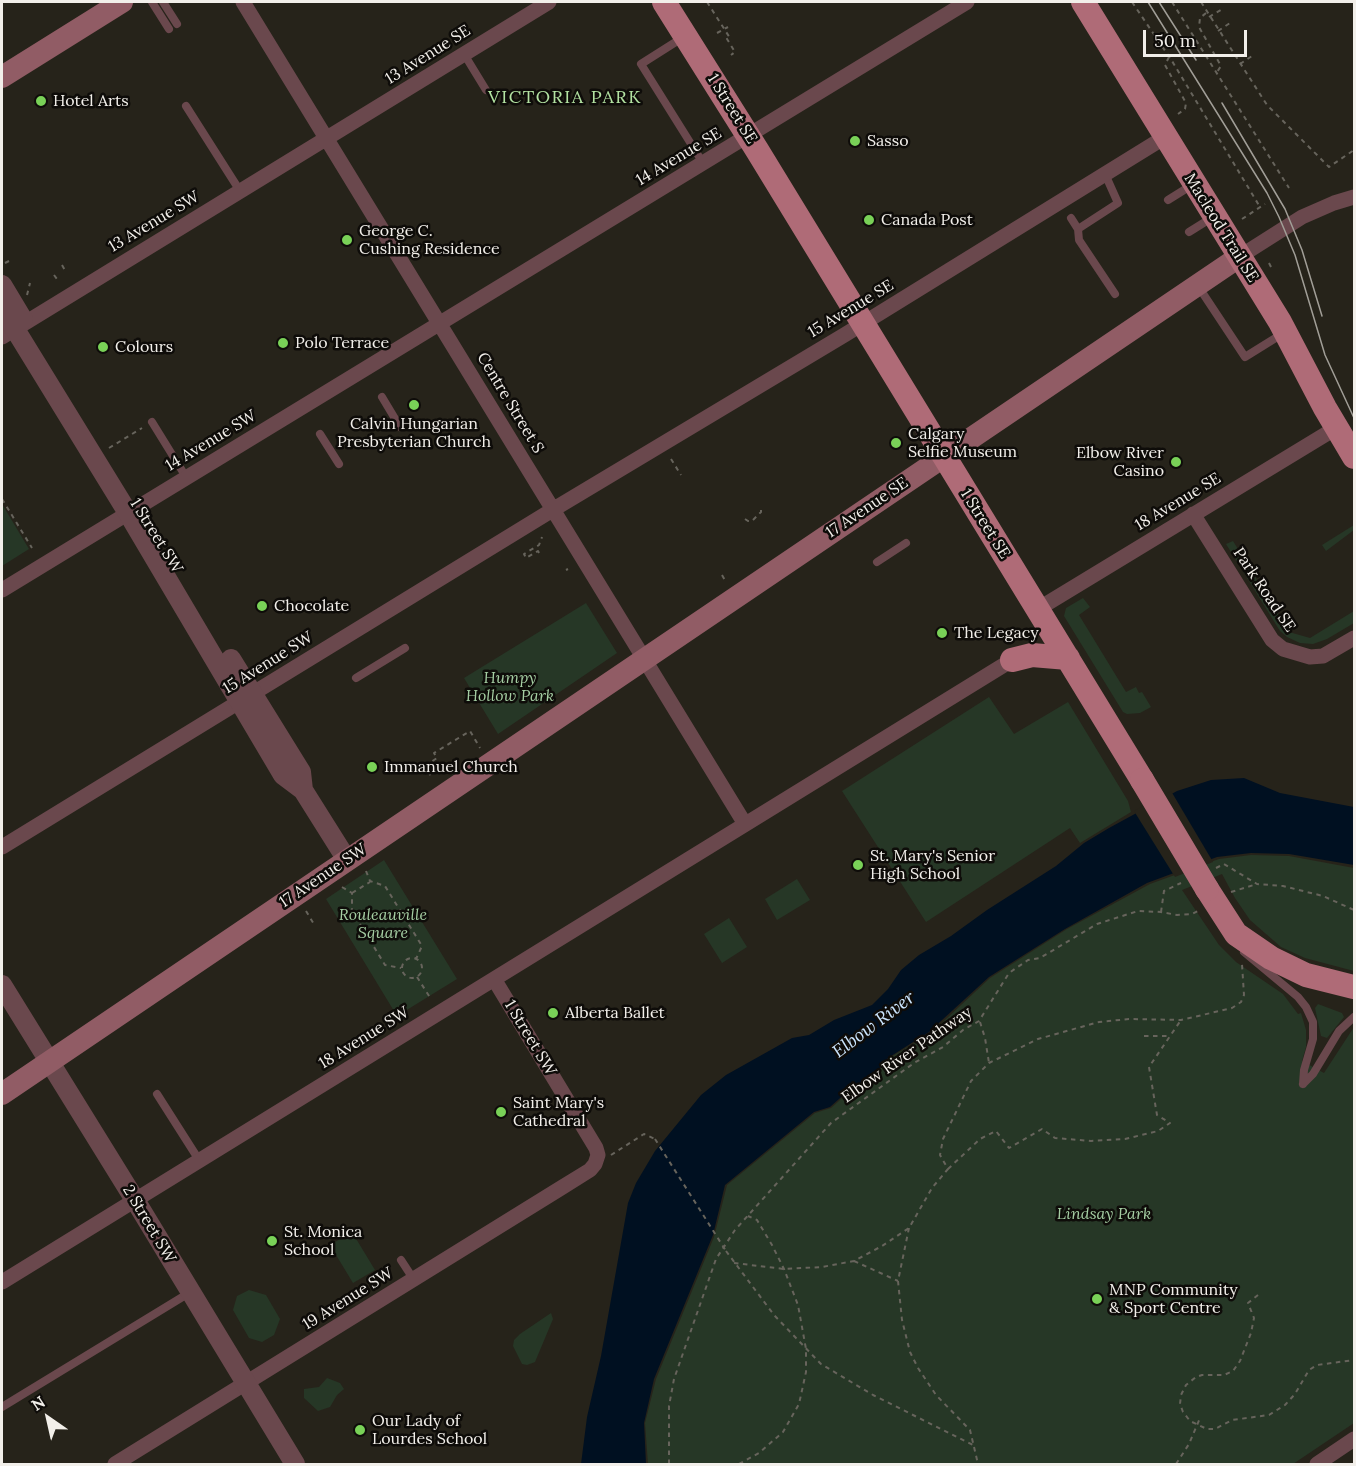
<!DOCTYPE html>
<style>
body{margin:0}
#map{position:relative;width:1356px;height:1466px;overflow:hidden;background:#26231a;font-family:Lora,serif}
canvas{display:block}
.frame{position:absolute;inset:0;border:3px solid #f2efea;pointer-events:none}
.north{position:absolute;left:18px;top:1388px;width:60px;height:60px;-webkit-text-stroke:4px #0e0c09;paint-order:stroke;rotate:326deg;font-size:16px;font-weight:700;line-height:24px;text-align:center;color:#f2efea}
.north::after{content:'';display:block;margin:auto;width:21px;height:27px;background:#f2efea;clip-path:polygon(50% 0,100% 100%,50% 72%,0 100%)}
.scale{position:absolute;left:1143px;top:30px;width:104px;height:27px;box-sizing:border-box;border:3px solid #f2efea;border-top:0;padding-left:8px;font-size:18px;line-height:21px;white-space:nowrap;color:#f2efea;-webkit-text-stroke:4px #0e0c09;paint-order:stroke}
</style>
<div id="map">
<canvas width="1356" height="1466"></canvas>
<div class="frame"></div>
<div class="north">N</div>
<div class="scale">50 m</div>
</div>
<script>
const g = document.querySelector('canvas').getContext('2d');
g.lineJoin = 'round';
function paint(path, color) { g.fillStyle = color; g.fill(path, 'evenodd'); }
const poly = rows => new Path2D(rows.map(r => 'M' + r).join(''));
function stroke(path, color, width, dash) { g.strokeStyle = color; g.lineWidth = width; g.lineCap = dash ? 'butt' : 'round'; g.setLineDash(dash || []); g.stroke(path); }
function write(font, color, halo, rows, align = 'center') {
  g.font = font + ' Lora,serif'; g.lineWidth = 5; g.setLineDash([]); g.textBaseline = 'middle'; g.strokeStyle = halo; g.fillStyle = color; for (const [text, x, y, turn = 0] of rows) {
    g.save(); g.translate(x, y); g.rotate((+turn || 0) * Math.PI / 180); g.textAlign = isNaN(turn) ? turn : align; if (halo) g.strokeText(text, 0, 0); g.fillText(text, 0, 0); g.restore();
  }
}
const green = poly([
 [2,504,29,549,2,566],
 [1354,525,1354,530,1326,551,1322,545],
 [1233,541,1289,632,1310,638,1354,611,1354,623,1327,639,1313,644,1300,643,1287,637,1280,631,1226,544],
 [1083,598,1090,607,1079,615,1126,692,1136,687,1139,693,1142,692,1151,707,1140,713,1127,714,1123,712,1064,616,1066,608],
 [586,603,617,653,498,734,464,678],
 [989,697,1014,734,1068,702,1128,801,1131,812,1080,843,1070,828,926,922,842,791],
 [1251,855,1289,856,1354,868,1354,971,1305,958,1281,947,1250,920,1235,898,1222,874,1182,890,1219,945,1236,962,1283,994,1298,1014,1301,1013,1306,1030,1306,1047,1302,1061,1324,1073,1354,1027,1354,1423,1293,1464,648,1464,645,1423,656,1379,714,1237,727,1185,815,1113,831,1108,849,1092,868,1084,889,1058,930,1034,990,978,1067,929,1150,884,1219,859],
 [384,860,457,979,397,1016,326,899],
 [797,879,810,900,777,920,765,899],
 [729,918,747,947,722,963,704,934],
 [1318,1004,1342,1013,1344,1017,1327,1038,1321,1036,1315,1008],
 [352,1232,375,1270,353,1283,330,1245],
 [249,1290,266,1295,280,1319,274,1335,262,1342,249,1338,233,1310,237,1296],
 [551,1313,553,1319,535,1362,527,1365,522,1364,513,1346,514,1340,520,1334],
 [327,1378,340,1383,344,1389,337,1395,330,1407,318,1411,304,1398,304,1389,319,1387]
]);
const water = poly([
 [1244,778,1280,793,1354,807,1354,865,1289,854,1251,853,1217,857,1147,883,1065,929,989,977,929,1032,888,1058,867,1083,848,1091,830,1107,814,1112,725,1185,713,1235,654,1379,644,1423,646,1464,581,1464,587,1417,601,1356,628,1203,636,1183,655,1151,701,1095,726,1075,792,1038,809,1035,834,1020,872,1005,888,989,901,970,919,955,951,936,987,910,1056,866,1084,843,1109,828,1177,791,1211,780]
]);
const pier = poly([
 [1171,791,1213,862,1175,877,1134,811]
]);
const path = poly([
 [698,2,699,2],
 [707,2,730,38,727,39,735,52,731,55],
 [1132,2,1172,61,1260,207],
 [1172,2,1289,188],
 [1201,2,1267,105,1329,167,1354,150],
 [1206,13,1200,18,1199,27,1221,66,1217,72],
 [1209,17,1224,8],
 [1218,31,1233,21],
 [717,33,728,27],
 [1169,57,1165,65,1186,103,1185,109,1178,114],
 [1240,64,1255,54],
 [1242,219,1265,204],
 [2,250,3,250],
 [5,263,9,261],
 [1269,263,1272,269],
 [62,265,66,272],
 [54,275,57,279],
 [27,295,30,283],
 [109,448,142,428],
 [910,450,915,451],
 [671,459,681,475],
 [2,499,32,548],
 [745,519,748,521,752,521,761,512,761,510],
 [539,553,538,551,526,558,524,554,539,545,542,537],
 [566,570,568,569],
 [722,575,726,582],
 [423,764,433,779],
 [425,766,437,758,434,753,470,731,480,748],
 [1216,868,1224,864,1257,884,1283,886,1323,896,1354,910],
 [366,871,370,881,385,886,422,946,416,959],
 [342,887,352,893,352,911,385,965,401,968],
 [1231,892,1257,884],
 [352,893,370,882],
 [306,911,315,926],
 [1161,912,1164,891,1181,883],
 '402 968a10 10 0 1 1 20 0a10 10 0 1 1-20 0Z',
 [417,977,431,999],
 [980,1022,985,1038,989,1063],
 [1144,1036,1169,1036],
 [611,1155,644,1134,655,1139],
 [948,1169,980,1139,996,1131,1009,1148,1042,1129,1055,1138,1091,1141,1125,1139,1158,1131,1170,1123,1157,1115,1149,1067,1181,1020],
 [909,1228,898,1281,902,1320,910,1352,918,1368,936,1395,970,1430,978,1464],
 [726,1251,774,1315,821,1364,873,1395,975,1446],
 [854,1261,898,1281],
 [734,1263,784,1269,822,1267,854,1261,882,1246,909,1228,932,1188,948,1169,940,1155,943,1139,971,1081,989,1063,1038,1039,1099,1022,1129,1019,1181,1020,1232,1008,1241,1002,1244,995,1242,964],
 [1258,1295,1248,1303,1254,1318,1251,1333,1240,1361,1233,1371,1224,1375,1202,1375,1196,1377,1186,1385,1181,1395,1180,1404,1183,1412,1190,1421,1207,1429,1215,1429,1232,1420,1269,1415,1285,1405,1295,1394,1309,1370,1317,1365,1354,1360],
 [669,1464,669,1406,674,1379,716,1259,735,1230,831,1123,914,1063,943,1047,963,1030,979,1021,1009,973,1028,960,1040,958,1097,924,1138,911,1161,912,1177,915,1192,914,1198,911],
 [739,1464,759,1453,783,1432,799,1404,806,1372,806,1349,798,1305,784,1269,772,1245,757,1220,748,1216],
 [1176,1464,1189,1444,1200,1418]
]);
const service = poly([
 [152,2,169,29],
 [163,2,177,24],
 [682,38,641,64,703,163],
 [464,54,486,90],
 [186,106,240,191],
 [1168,200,1192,185],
 [1071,218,1078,229,1079,240,1115,294],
 [1078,229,1118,203,1105,174],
 [1189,232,1213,217],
 [1198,286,1245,357,1282,334],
 [382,397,400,427],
 [152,422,186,477],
 [320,434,339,464],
 [877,562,906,543],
 [356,678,405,648],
 [1244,952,1298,997,1306,1007,1313,1022,1313,1039,1304,1070,1303,1084],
 [1303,1084,1313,1074,1339,1031,1354,1017],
 [157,1094,199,1160],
 [401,1260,414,1280],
 [2,1407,189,1293]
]);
const minor = poly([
 [243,2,745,824],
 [1239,257,1302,217,1334,203,1354,197],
 [2,337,549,2],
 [1193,514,1272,640,1283,649,1310,657,1323,656,1354,638],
 [2,590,967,2],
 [1038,609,1336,428],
 [2,847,554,509,846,334,1165,137],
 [2,1282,1012,660],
 [115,1464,561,1188,590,1170,595,1164,598,1155,596,1148,494,979],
 [1317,1464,1354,1439]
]);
const tertiary = poly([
 [2,285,23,320],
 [2,308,128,513,283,775,303,790,347,860],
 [231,659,301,772,303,790],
 [2,985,135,1200,295,1464]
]);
const secondary = poly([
 [2,77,122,2],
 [2,1094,1239,257]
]);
const primary = poly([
 [664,2,757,150,1142,780],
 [1083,2,1280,322,1325,408,1354,457],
 [1012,660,1032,655,1068,658],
 [1207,889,1236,934,1271,958,1306,975,1354,987]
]);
const tram = poly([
 [1148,2,1267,193,1279,217,1295,255,1325,355,1354,418],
 [1159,2,1196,60],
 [1222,103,1285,209,1302,250,1322,316]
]);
const pathBridge = poly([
 [655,1139,726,1251]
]);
const primaryBridge = poly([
 [1142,780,1207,889]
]);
const markers = [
 [41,101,6,"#79d157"],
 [855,141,6,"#79d157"],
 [869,220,6,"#79d157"],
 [347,240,6,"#79d157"],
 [283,343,6,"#79d157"],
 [103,347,6,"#79d157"],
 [414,405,6,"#79d157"],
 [896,443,6,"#79d157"],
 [1176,462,6,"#79d157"],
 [262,606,6,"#79d157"],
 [942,633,6,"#79d157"],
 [372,767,6,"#79d157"],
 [858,865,6,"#79d157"],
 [553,1013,6,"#79d157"],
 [501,1112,6,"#79d157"],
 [272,1241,6,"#79d157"],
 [1097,1299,6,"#79d157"],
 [360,1430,6,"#79d157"]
];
const streetNames = [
 ["13 Avenue SE",428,55,-32],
 ["1 Street SE",732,109,58],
 ["14 Avenue SE",679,157,-31],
 ["13 Avenue SW",154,222,-31],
 ["Macleod Trail SE",1221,228,58],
 ["15 Avenue SE",851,309,-31],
 ["Centre Street S",510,403,59],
 ["14 Avenue SW",211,441,-31],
 ["18 Avenue SE",1178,502,-31],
 ["17 Avenue SE",867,508,-34],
 ["1 Street SE",985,524,58],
 ["1 Street SW",156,536,58],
 ["Park Road SE",1264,590,56],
 ["15 Avenue SW",268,663,-32],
 ["17 Avenue SW",323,876,-34],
 ["18 Avenue SW",364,1038,-32],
 ["1 Street SW",530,1038,59],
 ["Elbow River Pathway",907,1055,-35],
 ["2 Street SW",149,1224,59],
 ["19 Avenue SW",348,1299,-32]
];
const poiNames = [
 ["Hotel Arts",53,101],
 ["Sasso",867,141],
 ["Canada Post",881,220],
 ["George C.",359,231],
 ["Cushing Residence",359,249],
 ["Polo Terrace",295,343],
 ["Colours",115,347],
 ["Calvin Hungarian",414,424,"center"],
 ["Presbyterian Church",414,442,"center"],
 ["Calgary",908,434],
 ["Selfie Museum",908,452],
 ["Elbow River",1164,453,"right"],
 ["Casino",1164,471,"right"],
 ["Chocolate",274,606],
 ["The Legacy",954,633],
 ["Immanuel Church",384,767],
 ["St. Mary's Senior",870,856],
 ["High School",870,874],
 ["Alberta Ballet",565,1013],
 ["Saint Mary's",513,1103],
 ["Cathedral",513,1121],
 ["St. Monica",284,1232],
 ["School",284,1250],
 ["MNP Community",1109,1290],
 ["& Sport Centre",1109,1308],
 ["Our Lady of",372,1421],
 ["Lourdes School",372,1439]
];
const parkNames = [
 ["Humpy",510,678],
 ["Hollow Park",510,696],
 ["Rouleauville",383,915],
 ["Square",383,933],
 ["Lindsay Park",1104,1214]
];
const neighbourhoodNames = [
 ["VICTORIA PARK",565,98]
];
const waterNames = [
 ["Elbow River",874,1025,-37]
];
paint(green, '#263726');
paint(water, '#001021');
paint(pier, '#26231a');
stroke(path, '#67645c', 2, [4.5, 4.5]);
stroke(service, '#6a484d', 8);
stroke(minor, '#6a484d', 15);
stroke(tertiary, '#6a484d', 20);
stroke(secondary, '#915c65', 22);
stroke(primary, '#af6b77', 24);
stroke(tram, '#a19e97', 1.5);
stroke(pathBridge, '#67645c', 2, [4.5, 4.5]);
stroke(primaryBridge, '#af6b77', 24);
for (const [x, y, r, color] of markers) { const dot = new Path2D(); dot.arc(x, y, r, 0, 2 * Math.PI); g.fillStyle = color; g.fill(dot); stroke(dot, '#0e0c09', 2); }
write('16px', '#f2efea', '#0e0c09', streetNames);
write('16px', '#f2efea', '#0e0c09', poiNames, 'left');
write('italic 16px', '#a5cea3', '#0e0c09', parkNames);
g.letterSpacing = '1.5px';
write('18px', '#b3e3a2', '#0e0c09', neighbourhoodNames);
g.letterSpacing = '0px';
write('italic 18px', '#cce6ff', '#0e0c09', waterNames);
</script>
